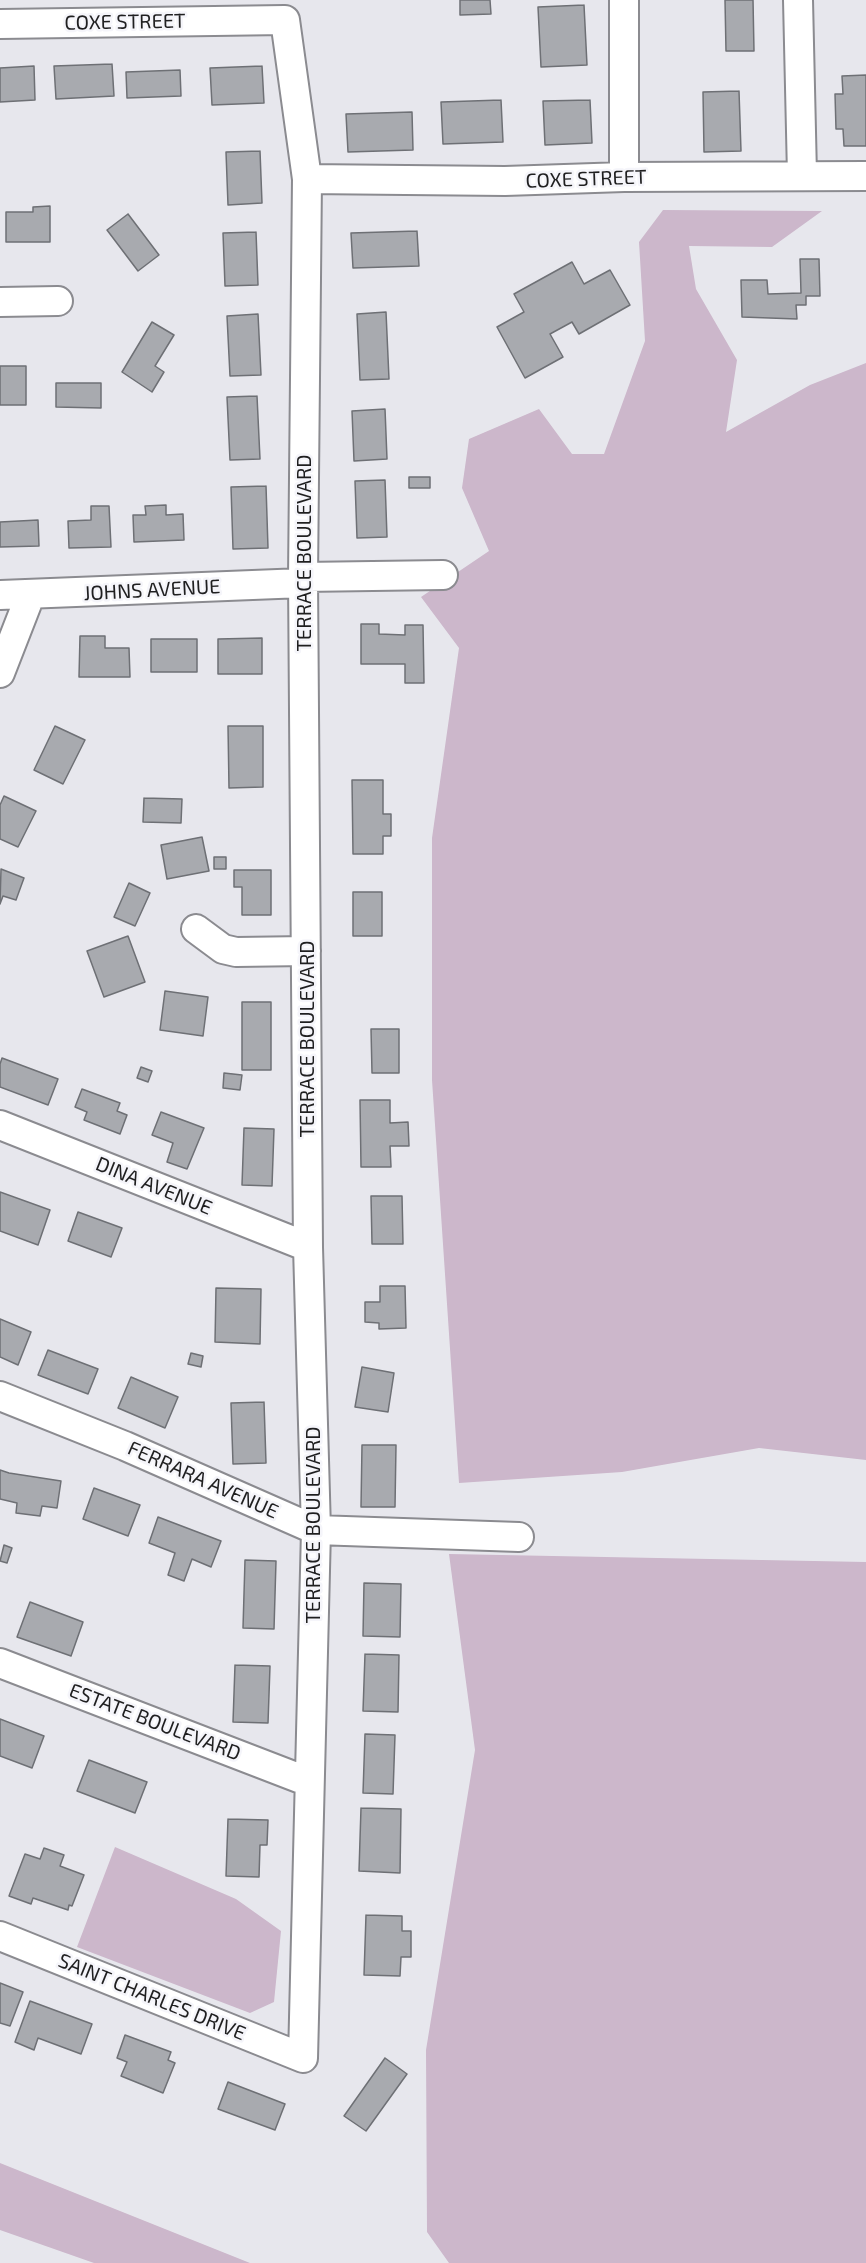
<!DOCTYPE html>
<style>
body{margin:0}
canvas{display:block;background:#e7e7ed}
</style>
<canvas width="866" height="2263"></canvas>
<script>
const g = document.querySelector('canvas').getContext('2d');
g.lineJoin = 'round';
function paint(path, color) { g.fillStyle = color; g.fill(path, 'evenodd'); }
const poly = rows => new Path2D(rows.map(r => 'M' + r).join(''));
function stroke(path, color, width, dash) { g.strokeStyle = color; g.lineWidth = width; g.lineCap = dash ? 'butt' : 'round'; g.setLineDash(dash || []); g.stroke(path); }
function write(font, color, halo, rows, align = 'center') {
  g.font = font + ' "Exo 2",sans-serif'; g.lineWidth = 5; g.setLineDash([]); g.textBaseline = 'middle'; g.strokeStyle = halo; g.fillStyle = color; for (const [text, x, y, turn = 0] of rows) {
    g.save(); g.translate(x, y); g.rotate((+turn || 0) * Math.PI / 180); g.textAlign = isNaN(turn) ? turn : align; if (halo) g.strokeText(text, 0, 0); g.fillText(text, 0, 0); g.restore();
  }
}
const green = poly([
 [663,210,822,211,772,247,689,246,696,289,737,360,726,432,810,385,866,363,866,1460,759,1448,622,1472,459,1483,432,1080,432,838,459,648,421,597,489,551,462,488,469,439,539,409,572,454,604,454,645,341,639,242],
 [449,1554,866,1562,866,2263,449,2263,427,2232,426,2050,475,1750],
 [115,1847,236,1899,281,1931,274,2002,250,2013,77,1947],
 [0,2163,250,2263,94,2263,0,2230]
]);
const building = poly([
 [460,0,490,0,491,14,460,15,460,0],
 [725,0,753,0,754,51,726,51,725,0],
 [584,5,587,65,541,67,538,7,584,5],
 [112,64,114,96,56,99,54,66,112,64],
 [34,66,35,100,0,102,0,68,34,66],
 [262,66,264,103,212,105,210,68,262,66],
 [180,70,181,96,127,98,126,72,180,70],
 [866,75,866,146,844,146,843,129,836,129,835,94,843,94,842,76,866,75],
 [739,91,741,151,704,152,703,92,739,91],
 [501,100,503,142,443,144,441,102,501,100],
 [590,100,592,143,545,145,543,101,590,100],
 [412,112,413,150,348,152,346,114,412,112],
 [260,151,262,203,228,205,226,152,260,151],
 [50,206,50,242,6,242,6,212,33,212,33,207,50,206],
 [128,214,159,255,138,271,107,230,128,214],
 [417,231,419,266,353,268,351,233,417,231],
 [256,232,258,285,225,286,223,233,256,232],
 [800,259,819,259,820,296,806,296,806,305,796,305,797,319,742,317,741,280,767,280,768,294,801,293,800,259],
 [572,262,584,284,610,270,630,305,579,334,572,322,550,334,563,357,525,378,497,327,524,312,514,294,572,262],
 [386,312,389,379,360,380,357,314,386,312],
 [258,314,261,375,230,376,227,316,258,314],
 [152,322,174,335,155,366,164,372,152,392,122,372,152,322],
 [0,366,26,366,26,405,0,405,0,366],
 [56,383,101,383,101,408,56,407,56,383],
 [257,396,260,459,230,460,227,397,257,396],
 [385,409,387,459,354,461,352,411,385,409],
 [409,477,430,477,430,488,409,488,409,477],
 [385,480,387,537,357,538,355,481,385,480],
 [266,486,268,548,233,549,231,487,266,486],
 [166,505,166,515,183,514,184,540,134,542,133,515,146,515,145,506,166,505],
 [91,506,109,506,111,547,69,548,68,521,91,520,91,506],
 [38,520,39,546,0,547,0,522,38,520],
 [361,624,379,624,379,634,405,635,405,625,423,625,424,683,405,683,405,664,361,664,361,624],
 [80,636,105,636,105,648,129,648,130,677,79,677,80,636],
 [262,638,262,674,218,674,218,639,262,638],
 [151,639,197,639,197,672,151,672,151,639],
 [55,726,85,740,63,784,34,770,55,726],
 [228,726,263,726,263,787,229,788,228,726],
 [352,780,383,780,383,814,391,814,391,836,383,836,383,854,353,854,352,780],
 [4,796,36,811,18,847,0,839,0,805,4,796],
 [144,798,182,799,181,823,143,822,144,798],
 [202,837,209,871,167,879,161,845,202,837],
 [214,857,226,857,226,869,214,869,214,857],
 [1,869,24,878,16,900,3,896,0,904,1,869],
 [234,870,271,870,271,915,242,915,242,887,234,887,234,870],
 [129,883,150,893,135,926,114,917,129,883],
 [353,892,382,892,382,936,353,936,353,892],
 [128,936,145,982,104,997,87,951,128,936],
 [165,991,208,997,203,1036,160,1030,165,991],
 [242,1002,271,1002,271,1070,242,1070,242,1002],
 [371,1029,399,1029,399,1073,372,1073,371,1029],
 [2,1058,58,1079,48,1105,0,1087,0,1064,2,1058],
 [141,1067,152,1071,148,1082,137,1078,141,1067],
 [224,1073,242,1075,240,1090,223,1088,224,1073],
 [82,1089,120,1103,117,1111,127,1115,120,1134,84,1120,87,1112,75,1107,82,1089],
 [360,1100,390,1100,390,1123,408,1122,409,1146,390,1146,391,1167,361,1167,360,1100],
 [161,1112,204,1128,187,1169,167,1162,173,1143,152,1135,161,1112],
 [244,1128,274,1129,272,1186,242,1185,244,1128],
 [0,1192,50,1210,38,1245,0,1231,0,1192],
 [371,1196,402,1196,403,1244,372,1244,371,1196],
 [78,1212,122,1228,111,1257,68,1241,78,1212],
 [380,1286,405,1286,406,1328,379,1329,379,1323,365,1322,365,1302,380,1302,380,1286],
 [216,1288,261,1289,260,1344,215,1342,216,1288],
 [0,1319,31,1332,18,1365,0,1357,0,1319],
 [48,1350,98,1369,88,1394,38,1375,48,1350],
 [191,1353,203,1356,201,1367,188,1364,191,1353],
 [362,1367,394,1373,388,1412,355,1407,362,1367],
 [131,1377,178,1397,165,1428,118,1408,131,1377],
 [264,1402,266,1463,233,1464,231,1403,264,1402],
 [362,1445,396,1445,395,1507,361,1507,362,1445],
 [0,1470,9,1473,61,1481,57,1508,42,1506,40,1516,16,1513,17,1503,0,1499,0,1470],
 [94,1488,140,1505,128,1536,83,1519,94,1488],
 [158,1517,221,1541,211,1567,192,1559,184,1581,168,1575,175,1553,149,1543,158,1517],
 [4,1545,12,1548,7,1563,0,1561,4,1545],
 [245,1560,276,1561,274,1629,243,1628,245,1560],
 [364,1583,401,1584,400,1637,363,1636,364,1583],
 [30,1602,83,1622,71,1656,17,1637,30,1602],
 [365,1654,399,1655,398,1712,363,1711,365,1654],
 [235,1665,270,1666,268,1723,233,1722,235,1665],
 [0,1719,44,1736,32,1768,0,1756,0,1719],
 [365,1734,395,1735,393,1794,363,1793,365,1734],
 [89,1760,147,1782,135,1813,77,1791,89,1760],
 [361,1808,401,1809,400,1873,359,1871,361,1808],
 [228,1819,268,1820,267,1845,260,1845,259,1877,226,1876,228,1819],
 [44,1848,64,1855,60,1866,84,1875,72,1906,69,1905,68,1910,33,1898,31,1904,9,1896,25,1854,40,1859,44,1848],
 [366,1915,402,1916,402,1931,411,1931,411,1957,401,1957,400,1976,364,1975,366,1915],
 [0,1983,23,1992,10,2026,0,2023,0,1983],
 [30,2001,92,2024,81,2054,38,2038,34,2050,15,2042,30,2001],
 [125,2035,171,2052,168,2060,175,2063,163,2093,121,2076,127,2062,117,2058,125,2035],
 [385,2058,407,2074,366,2131,344,2116,385,2058],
 [228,2082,285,2104,275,2130,218,2109,228,2082]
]);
const minor = poly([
 [624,0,624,177],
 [798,0,802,175],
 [0,24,285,20,307,179,303,577,308,1247,316,1530,303,2058,0,1936],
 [307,179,505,181,624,177,866,176],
 [0,302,58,301],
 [303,577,443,575],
 [0,595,303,583],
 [0,673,30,596],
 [196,929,223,949,236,952,306,951],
 [0,1125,308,1247],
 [0,1396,125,1446,316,1530,519,1537],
 [0,1663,309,1782]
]);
const streetNames = [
 ["COXE STREET",125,22,-1],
 ["COXE STREET",586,179,-2],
 ["TERRACE BOULEVARD",304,553,-90],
 ["JOHNS AVENUE",152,590,-3],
 ["TERRACE BOULEVARD",307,1039,-90],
 ["DINA AVENUE",154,1186,22],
 ["FERRARA AVENUE",203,1480,24],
 ["TERRACE BOULEVARD",313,1525,-90],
 ["ESTATE BOULEVARD",155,1722,21],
 ["SAINT CHARLES DRIVE",152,1997,22]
];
paint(green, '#ccb7cb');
paint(building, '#a8aaaf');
stroke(building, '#6e7075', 1.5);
stroke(minor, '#8b8b90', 32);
stroke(minor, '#fff', 28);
write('20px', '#1f1f20', '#f5f5fa', streetNames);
</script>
